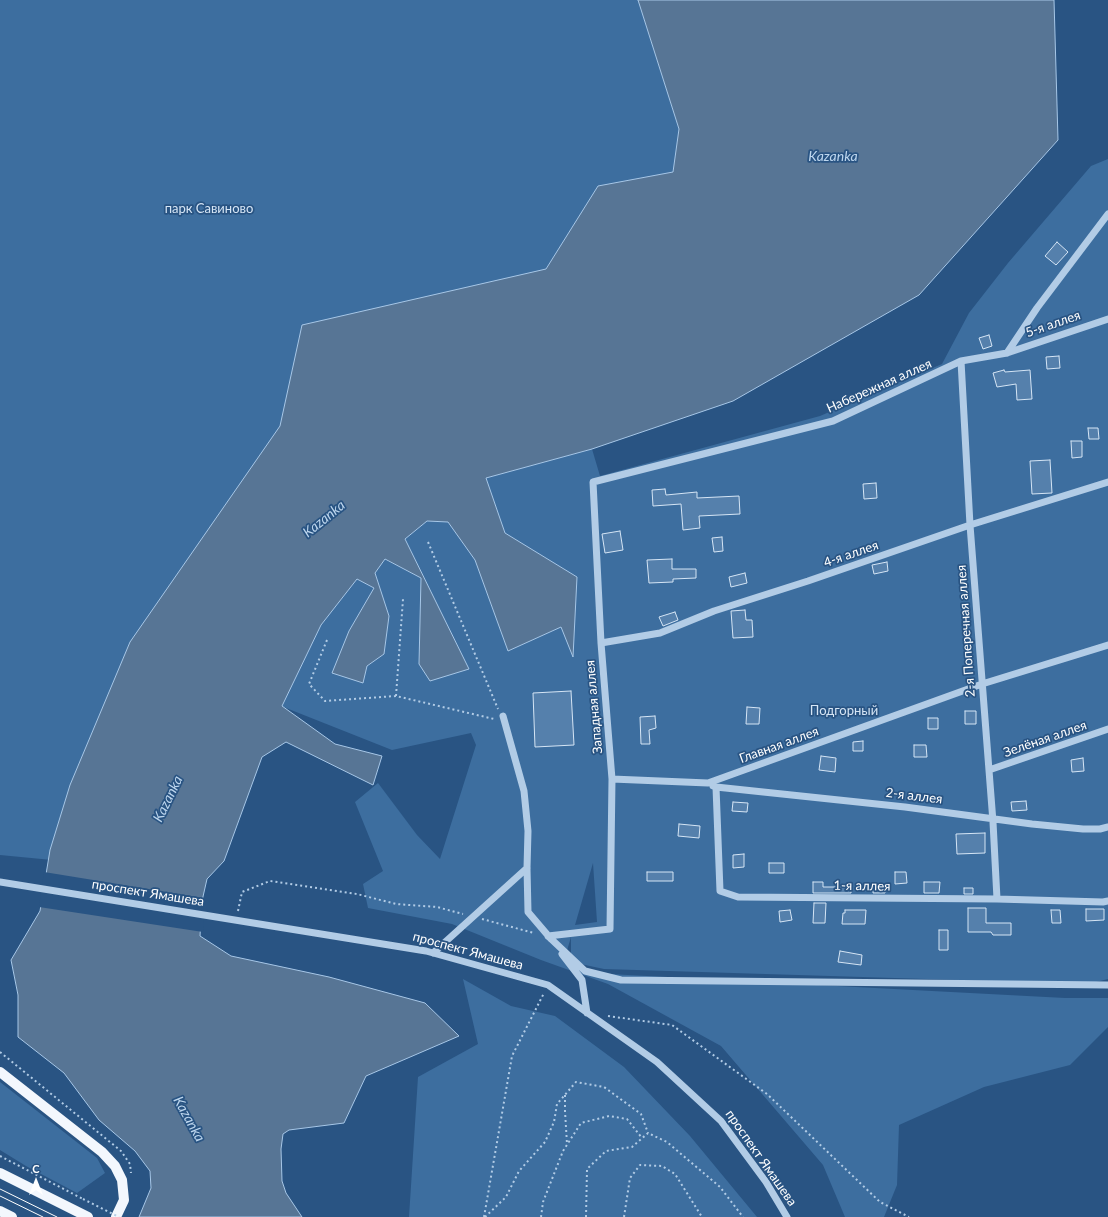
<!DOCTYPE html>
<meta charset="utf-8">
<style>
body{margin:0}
#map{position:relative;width:1108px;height:1217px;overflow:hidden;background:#295483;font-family:Lato,sans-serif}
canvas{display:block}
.north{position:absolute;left:16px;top:1161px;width:40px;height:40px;-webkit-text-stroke:3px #295483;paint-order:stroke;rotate:0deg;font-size:11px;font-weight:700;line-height:16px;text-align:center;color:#fff}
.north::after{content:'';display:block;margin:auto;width:14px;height:18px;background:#fff;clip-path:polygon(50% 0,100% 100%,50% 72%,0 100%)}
</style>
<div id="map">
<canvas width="1108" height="1217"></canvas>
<div class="north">С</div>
</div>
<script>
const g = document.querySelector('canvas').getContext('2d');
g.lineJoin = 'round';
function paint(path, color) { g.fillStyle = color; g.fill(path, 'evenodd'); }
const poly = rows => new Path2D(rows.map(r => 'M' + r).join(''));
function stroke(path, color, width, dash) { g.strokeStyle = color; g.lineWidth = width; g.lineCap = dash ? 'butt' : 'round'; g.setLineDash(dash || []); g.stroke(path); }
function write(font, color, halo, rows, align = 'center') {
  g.font = font + ' Lato,sans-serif'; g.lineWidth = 3.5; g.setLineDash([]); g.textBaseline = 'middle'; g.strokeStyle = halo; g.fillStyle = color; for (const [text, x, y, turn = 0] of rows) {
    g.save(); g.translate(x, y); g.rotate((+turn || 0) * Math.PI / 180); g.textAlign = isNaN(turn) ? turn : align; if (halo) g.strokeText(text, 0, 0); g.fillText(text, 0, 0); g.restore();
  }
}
const green = poly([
 [0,0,638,0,679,129,673,172,598,187,546,269,52,860,0,855],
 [1108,159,1108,979,1088,984,604,969,571,962,571,937,566,954,568,965,609,974,1065,998,1108,998,1108,1027,1070,1065,984,1087,899,1125,897,1185,884,1217,845,1217,823,1165,721,1046,608,984,541,960,452,924,368,908,363,884,383,871,355,802,378,783,417,835,440,859,476,745,471,733,392,750,281,706,321,625,357,579,374,588,349,631,367,666,384,654,389,616,375,573,384,559,421,578,419,664,469,669,405,539,427,521,448,522,475,560,508,651,561,627,573,656,577,577,505,533,486,478,592,449,600,476,820,416,942,364,969,313,1008,263,1091,166],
 [593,863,597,922,575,925],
 [463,979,511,1006,555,1016,624,1067,690,1136,757,1217,409,1217,418,1077,478,1044],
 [0,1082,97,1158,105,1173,77,1193,26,1166,0,1150]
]);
const water = poly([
 [638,0,1054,0,1058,140,919,295,733,401,592,449,486,478,505,533,577,577,573,657,561,627,508,651,475,560,448,522,427,521,405,539,469,669,430,681,419,664,421,578,385,559,375,573,389,616,384,654,367,666,363,683,332,673,349,631,374,588,357,579,321,625,282,706,335,744,382,756,373,785,286,742,262,757,224,861,207,879,202,901,200,936,231,956,329,977,425,1003,459,1036,366,1076,344,1123,289,1130,283,1134,281,1149,282,1181,286,1193,302,1217,139,1217,151,1188,150,1171,135,1151,99,1120,64,1073,18,1037,18,995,11,960,40,911,50,850,70,785,130,642,280,426,302,325,546,269,598,186,673,172,679,129,638,0]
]);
const pier = poly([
 [44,872,204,898,203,932,39,907]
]);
const building = poly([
 [1057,242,1068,252,1056,265,1045,256,1057,242],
 [989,335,992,346,983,349,979,338,989,335],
 [1059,356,1060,368,1047,369,1046,357,1059,356],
 [1004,370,1005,372,1030,370,1032,399,1017,400,1016,384,997,387,993,373,1004,370],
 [1088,428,1098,428,1099,439,1089,439,1088,428],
 [1071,441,1082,441,1082,457,1072,458,1071,441],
 [1050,460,1052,493,1032,494,1030,461,1050,460],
 [876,483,877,498,864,499,863,484,876,483],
 [665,489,666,495,697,492,697,498,739,496,740,514,699,516,700,528,683,530,681,504,653,506,652,490,665,489],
 [620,531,623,550,605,553,602,534,620,531],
 [722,537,723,551,714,552,712,538,722,537],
 [672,559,672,569,696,569,696,578,673,579,673,582,649,583,647,560,672,559],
 [887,562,888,571,874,574,872,565,887,562],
 [745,573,747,583,731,587,729,577,745,573],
 [745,610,746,620,752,620,753,637,733,638,731,611,745,610],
 [675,612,678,620,663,626,659,617,675,612],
 [571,691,574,745,535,747,533,693,571,691],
 [747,707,760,708,759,724,746,724,747,707],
 [965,711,976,711,976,724,965,724,965,711],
 [655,716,656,728,649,730,650,744,641,744,640,717,655,716],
 [928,718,938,718,938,729,928,729,928,718],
 [863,741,863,751,853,751,853,742,863,741],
 [914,745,926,745,927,757,914,757,914,745],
 [821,756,836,758,835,772,819,770,821,756],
 [1083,758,1084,771,1072,772,1071,760,1083,758],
 [1026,801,1027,810,1012,811,1011,802,1026,801],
 [733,802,748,803,747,812,732,811,733,802],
 [679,824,700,826,699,838,678,836,679,824],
 [985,833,985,853,957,854,956,834,985,833],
 [744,854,744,867,733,868,733,855,744,854],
 [769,863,784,863,784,873,769,873,769,863],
 [647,872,673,872,673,881,647,881,647,872],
 [895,872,906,872,907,883,895,884,895,872],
 [813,882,823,882,823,887,851,887,851,893,813,893,813,882],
 [924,882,940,882,939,893,924,893,924,882],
 [873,887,885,887,885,893,873,893,873,887],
 [964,888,973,888,973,894,964,894,964,888],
 [814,903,826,903,825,923,813,923,814,903],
 [968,908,986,908,986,923,1011,923,1011,935,993,935,991,932,968,932,968,908],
 [1086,909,1104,909,1104,920,1086,921,1086,909],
 [790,910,792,920,780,922,779,911,790,910],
 [845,910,866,910,865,924,842,924,843,913,845,913,845,910],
 [1051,910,1060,910,1061,923,1052,923,1051,910],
 [939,930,948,930,948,950,939,950,939,930],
 [840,951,862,955,861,965,838,962,840,951]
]);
const path = poly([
 [428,542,498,709],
 [327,640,309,684,325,701,396,696,494,719],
 [396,696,403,599],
 [238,911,242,892,270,881,357,894,396,904,437,907,463,914],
 [482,919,534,933],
 [608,1016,672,1025,767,1094,880,1202,909,1217],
 [0,1052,121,1151,130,1164,131,1173],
 [565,1095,565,1111,567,1144],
 [0,1156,83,1199],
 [484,1217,512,1056,544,993],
 [485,1217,506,1197,519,1171,545,1142,554,1122,557,1104,576,1082,604,1087,641,1114,648,1133],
 [541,1217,543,1202,563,1151,581,1123,609,1116,627,1119,642,1138],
 [586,1217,587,1169,606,1151,632,1147,648,1133,667,1142,720,1187,743,1217],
 [624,1217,630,1178,640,1165,662,1166,675,1174,702,1217]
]);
const minor = poly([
 [1007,353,1037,308,1108,214],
 [961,361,970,525,993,822,997,899],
 [601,643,660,633,714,611,808,581,970,525,1108,482],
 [503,716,524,791,528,831,527,868,528,912,551,939],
 [989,770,1108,729],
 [612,779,708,783,982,684,1108,645],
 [713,786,716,787,905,807,1032,824,1083,829,1100,829,1108,827],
 [716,787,720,891,738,897,997,899,1103,902,1108,901],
 [0,882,426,951,548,985,657,1062,721,1121,766,1182,787,1217],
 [548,936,610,929,612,779,601,643,593,482,833,421,961,361,1007,353,1108,319],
 [548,936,585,971,621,980,1108,985],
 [433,953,527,868],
 [562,954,582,980,587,1013]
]);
const major = poly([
 [0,1072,102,1152,115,1166,122,1180,124,1200,116,1217],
 [0,1173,88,1217],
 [0,1211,12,1217]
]);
const tram = poly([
 [0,1189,57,1217],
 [0,1196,43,1217]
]);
const pathBridge = poly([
 [83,1199,119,1217]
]);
const parkNames = [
 ["парк Савиново",209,209],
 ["Подгорный",844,711]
];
const streetNames = [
 ["5-я аллея",1053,324,-19],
 ["Набережная аллея",879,386,-24],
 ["4-я аллея",851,554,-19],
 ["2-я Поперечная аллея",966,631,-94],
 ["Западная аллея",594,707,-95],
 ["Зелёная аллея",1045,739,-19],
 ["Главная аллея",779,745,-20],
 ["2-я аллея",914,796,7],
 ["1-я аллея",862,886,1],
 ["проспект Ямашева",148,893,9],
 ["проспект Ямашева",468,951,15],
 ["проспект Ямашева",761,1158,55]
];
const waterNames = [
 ["Kazanka",833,156],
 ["Kazanka",324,519,-39],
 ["Kazanka",168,799,-64],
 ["Kazanka",189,1119,61]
];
paint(green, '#3d6e9f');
paint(water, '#577595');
stroke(water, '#a7c7e7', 1);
paint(pier, '#295483');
paint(building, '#5580ac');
stroke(building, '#d5e5f5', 1);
stroke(path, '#b2cce6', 2, [2, 3]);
stroke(minor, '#b2cce6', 7);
stroke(major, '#f3f7fd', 10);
stroke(tram, '#fff', 1);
stroke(pathBridge, '#b2cce6', 2, [2, 3]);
write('13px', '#d5e5f5', '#295483', parkNames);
write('13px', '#fff', '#295483', streetNames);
write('italic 14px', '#bdd6ee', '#295483', waterNames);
</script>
